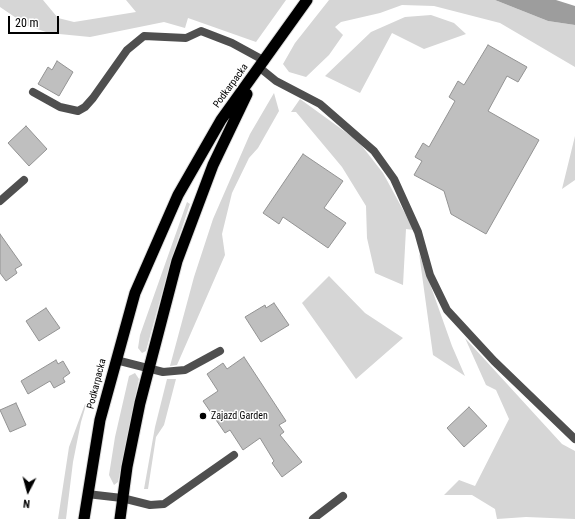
<!DOCTYPE html>
<style>
body{margin:0}
#map{position:relative;width:575px;height:519px;overflow:hidden;background:#fff;font-family:"Roboto Condensed",sans-serif}
canvas{display:block}
.north{position:absolute;left:8px;top:471px;width:40px;height:40px;-webkit-text-stroke:3px #fff;paint-order:stroke;rotate:186deg;font-size:11px;font-weight:700;line-height:16px;text-align:center;color:#000}
.north::after{content:'';display:block;margin:auto;width:14px;height:18px;background:#000;clip-path:polygon(50% 0,100% 100%,50% 72%,0 100%)}
.scale{position:absolute;left:8px;top:16px;width:51px;height:18px;box-sizing:border-box;border:2px solid #000;border-top:0;padding-left:5px;font-size:12px;line-height:14px;white-space:nowrap;color:#000;-webkit-text-stroke:3px #fff;paint-order:stroke}
</style>
<div id="map">
<canvas width="575" height="519"></canvas>
<div class="north">N</div>
<div class="scale">20 m</div>
</div>
<script>
const g = document.querySelector('canvas').getContext('2d');
g.lineJoin = 'round';
function paint(path, color) { g.fillStyle = color; g.fill(path, 'evenodd'); }
const poly = rows => new Path2D(rows.map(r => 'M' + r).join(''));
function stroke(path, color, width, dash) { g.strokeStyle = color; g.lineWidth = width; g.lineCap = dash ? 'butt' : 'round'; g.setLineDash(dash || []); g.stroke(path); }
function write(font, color, halo, rows, align = 'center') {
  g.font = font + ' "Roboto Condensed",sans-serif'; g.lineWidth = 3; g.setLineDash([]); g.textBaseline = 'middle'; g.strokeStyle = halo; g.fillStyle = color; for (const [text, x, y, turn = 0] of rows) {
    g.save(); g.translate(x, y); g.rotate((+turn || 0) * Math.PI / 180); g.textAlign = isNaN(turn) ? turn : align; if (halo) g.strokeText(text, 0, 0); g.fillText(text, 0, 0); g.restore();
  }
}
const green = poly([
 [0,0,43,0,58,18,74,22,136,12,126,0,286,0,256,42,188,18,185,28,164,22,90,37,49,33,28,26,0,7],
 [329,0,495,0,548,21,575,25,575,67,500,23,434,6,402,5,380,13,341,22,335,27,343,35,329,55,306,77,289,72,283,64,295,43],
 [431,15,454,23,466,34,424,49,392,33,360,93,325,76,371,32,405,17],
 [274,93,279,111,258,148,249,158,232,193,222,234,225,255,177,365,170,366,194,277,213,219,250,134],
 [300,99,358,141,383,173,414,230,406,229,403,285,375,273,367,238,366,206,342,167,296,112,291,112],
 [575,136,575,180,562,189],
 [187,202,190,204,171,260,146,351,142,353,138,348,140,335],
 [419,253,452,346,465,376,433,355],
 [329,276,365,313,403,338,356,379,302,303],
 [465,338,562,444,575,451,575,519,526,517,497,519,495,509,472,495,444,495,459,480,475,486,509,419,496,390,486,385],
 [135,373,139,379,118,482,114,485,109,475,115,437,129,376],
 [167,379,176,379,164,425,156,437,148,489,144,489,155,427],
 [85,404,86,405,81,422,73,462,66,519,58,519,69,447]
]);
const water = poly([
 [495,0,556,0,575,6,575,25,548,21]
]);
const building = poly([
 [488,45,527,67,518,82,507,76,488,111,539,140,486,234,451,214,444,191,414,175,422,161,415,157,423,143,429,147,455,101,449,97,458,81,464,85,488,45],
 [57,61,73,72,59,96,38,84,48,67,52,70,57,61],
 [26,126,47,149,29,166,8,143,26,126],
 [303,154,343,181,324,208,346,223,328,248,283,217,279,224,263,213,303,154],
 [0,234,22,265,15,269,17,273,6,281,0,273,0,234],
 [274,303,289,325,261,342,245,317,265,305,266,308,274,303],
 [46,308,60,328,39,341,26,321,46,308],
 [244,357,286,421,279,425,284,432,280,435,302,462,282,477,272,463,274,461,260,438,243,450,230,430,225,433,203,401,218,391,207,374,223,363,227,369,244,357],
 [56,360,58,364,63,361,70,373,63,378,65,382,54,388,50,381,28,394,21,381,56,360],
 [16,403,26,425,10,432,0,410,16,403],
 [469,407,487,426,464,447,447,428,469,407]
]);
const service = poly([
 [260,68,276,81,320,104,374,151,394,179,418,232,430,275,447,310,494,361,575,439],
 [33,92,60,107,78,111,85,107,93,98,127,50,144,36,186,38,201,31,232,43,265,61],
 [0,201,24,180],
 [116,360,163,372,185,370,220,351],
 [87,494,122,498,150,505,164,504,234,455],
 [313,519,343,496]
]);
const trunk = poly([
 [84,519,100,420,135,293,178,195,221,120,307,0],
 [120,519,127,467,140,403,177,261,213,165,247,94]
]);
const markers = [
 [203,416,4,"#000"]
];
const streetNames = [
 ["Podkarpacka",231,86,-54],
 ["Podkarpacka",97,384,-76]
];
const poiNames = [
 ["Zajazd Garden",211,416]
];
paint(green, '#d6d6d6');
paint(water, '#9d9d9d');
paint(building, '#bfbfbf');
stroke(building, '#939393', 1);
stroke(trunk, '#dbdbdb', 13);
stroke(service, '#4f4f4f', 8);
stroke(trunk, '#000', 11);
for (const [x, y, r, color] of markers) { const dot = new Path2D(); dot.arc(x, y, r, 0, 2 * Math.PI); g.fillStyle = color; g.fill(dot); stroke(dot, '#fff', 1.5); }
write('10px', '#000', '#fff', streetNames);
write('10px', '#000', '#fff', poiNames, 'left');
</script>
